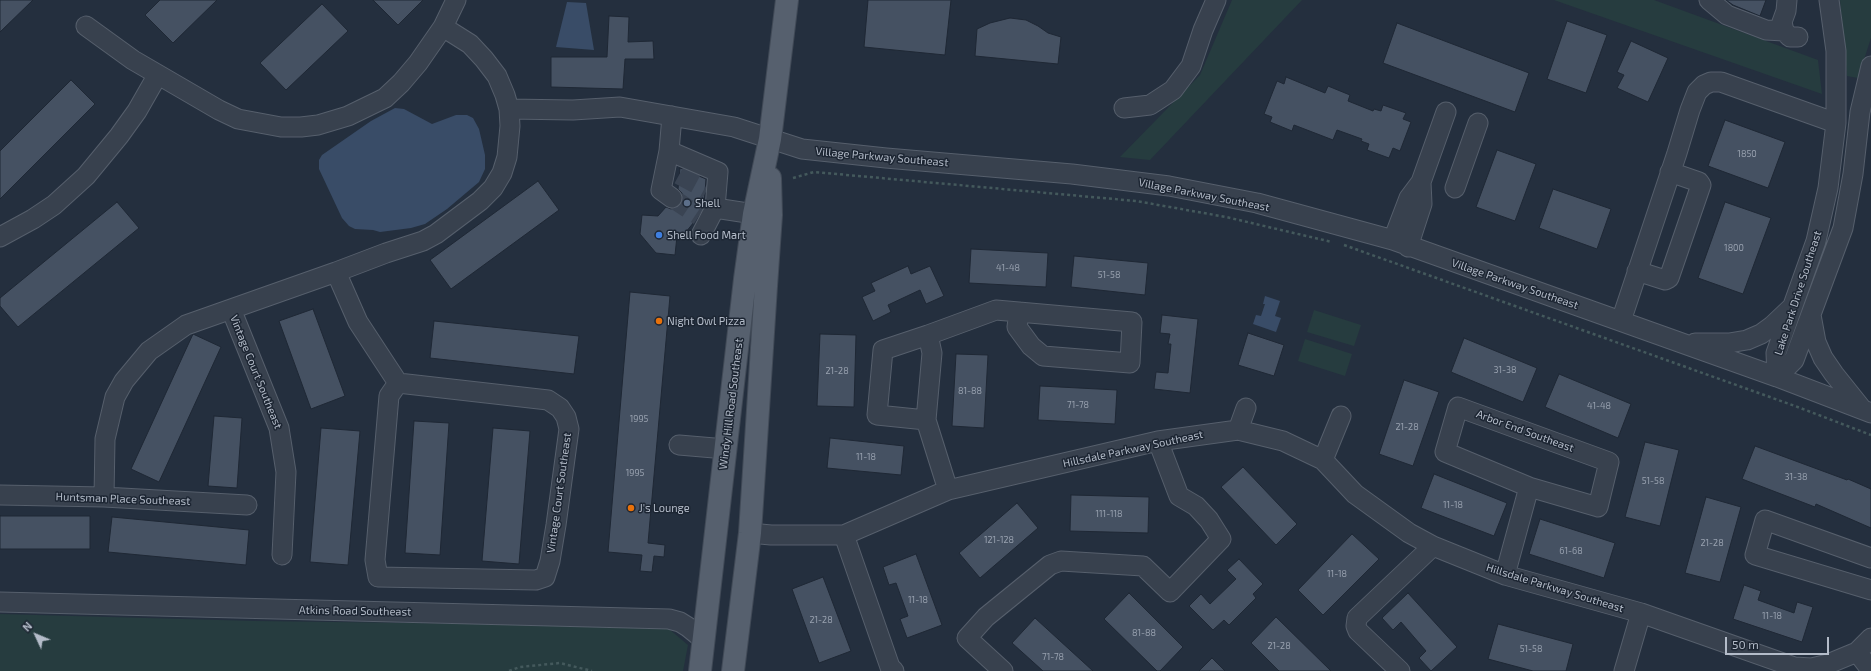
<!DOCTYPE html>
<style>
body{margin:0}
#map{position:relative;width:1871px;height:671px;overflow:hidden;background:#242f3e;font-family:"Exo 2",sans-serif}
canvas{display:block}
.north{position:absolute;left:16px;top:615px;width:40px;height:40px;-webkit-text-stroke:3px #1d2633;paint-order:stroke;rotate:314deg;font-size:11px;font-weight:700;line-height:16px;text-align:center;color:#b4bcc9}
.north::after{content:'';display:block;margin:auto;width:14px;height:18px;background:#b4bcc9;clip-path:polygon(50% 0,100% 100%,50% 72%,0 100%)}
.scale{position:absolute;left:1725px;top:637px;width:104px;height:18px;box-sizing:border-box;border:2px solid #b4bcc9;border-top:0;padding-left:5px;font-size:12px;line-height:14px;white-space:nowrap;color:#b4bcc9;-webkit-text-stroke:3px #1d2633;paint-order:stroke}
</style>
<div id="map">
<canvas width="1871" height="671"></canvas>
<div class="north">N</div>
<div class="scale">50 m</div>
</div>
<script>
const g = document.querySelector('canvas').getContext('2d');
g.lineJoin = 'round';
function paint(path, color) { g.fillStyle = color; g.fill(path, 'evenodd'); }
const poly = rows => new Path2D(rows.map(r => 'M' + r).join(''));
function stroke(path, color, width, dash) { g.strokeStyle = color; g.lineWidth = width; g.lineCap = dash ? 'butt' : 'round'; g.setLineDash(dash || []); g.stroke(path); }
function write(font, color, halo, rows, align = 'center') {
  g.font = font + ' "Exo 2",sans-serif'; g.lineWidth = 3; g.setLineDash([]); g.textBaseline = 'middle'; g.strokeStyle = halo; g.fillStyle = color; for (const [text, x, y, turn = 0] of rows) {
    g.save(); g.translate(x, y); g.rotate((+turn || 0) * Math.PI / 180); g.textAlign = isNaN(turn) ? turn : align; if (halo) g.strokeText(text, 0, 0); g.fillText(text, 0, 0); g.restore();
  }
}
const green = poly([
 [1232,0,1302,0,1150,160,1120,157,1200,75],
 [1554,0,1654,0,1818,60,1822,94],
 [1840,0,1871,0,1871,38,1858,78,1847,76],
 [1314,310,1361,325,1354,346,1307,332],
 [1305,339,1352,354,1345,376,1298,361],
 [0,614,256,621,565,625,669,629,688,645,683,671,0,671]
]);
const water = poly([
 [567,2,586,3,594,50,556,47],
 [395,108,404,109,432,124,456,115,467,115,473,118,479,129,485,155,485,169,479,182,447,209,425,224,411,228,380,232,373,230,355,229,349,226,342,218,319,169,319,160,322,155,371,121],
 [1265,296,1280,301,1275,316,1281,318,1276,332,1253,324,1256,315,1261,316,1265,304,1263,304]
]);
const building = poly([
 [0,0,33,0,0,32,0,0],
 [160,0,217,0,173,43,145,15,160,0],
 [373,0,423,0,398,25,373,0],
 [868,0,951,0,945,55,864,47,868,0],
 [1726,0,1766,0,1760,16,1733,5,1726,0],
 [322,4,348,31,286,90,260,63,322,4],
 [609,16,629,17,628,42,653,41,654,59,625,59,623,89,551,87,551,57,607,57,609,16],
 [1010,18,1026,20,1038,26,1048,33,1061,37,1058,64,975,56,977,29,990,23,1010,18],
 [1567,21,1607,35,1586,93,1547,79,1567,21],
 [1397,23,1529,73,1515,112,1383,63,1397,23],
 [1631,41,1668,58,1648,102,1617,88,1624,75,1617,72,1631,41],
 [1286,77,1325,93,1328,86,1350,95,1348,101,1373,111,1374,109,1381,111,1383,105,1406,113,1403,119,1411,122,1400,151,1393,148,1389,158,1367,150,1369,144,1361,141,1362,139,1337,130,1333,140,1294,125,1292,131,1270,122,1272,117,1264,114,1277,81,1284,84,1286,77],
 [71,80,95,104,0,199,0,151,71,80],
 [1725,120,1785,142,1768,188,1708,166,1725,120],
 [1497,150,1536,164,1515,221,1476,207,1497,150],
 [680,168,706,179,704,205,698,217,682,237,677,236,675,255,656,253,640,234,642,215,658,216,666,207,671,209,681,205,683,199,682,193,678,189,680,168],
 [538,181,559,210,451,289,430,260,538,181],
 [1553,189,1611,209,1597,249,1539,228,1553,189],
 [117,202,139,228,18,327,0,306,0,298,117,202],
 [1725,202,1771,218,1743,294,1698,278,1725,202],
 [971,249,1048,253,1046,287,969,283,971,249],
 [1074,256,1148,263,1145,295,1071,287,1074,256],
 [908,266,911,274,930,266,944,296,926,304,920,290,888,305,891,312,873,321,862,297,875,291,871,283,908,266],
 [630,292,670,296,648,543,665,545,664,557,654,556,652,572,640,571,642,555,608,552,630,292],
 [313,309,345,396,311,409,279,321,313,309],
 [1162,315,1198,319,1190,393,1154,389,1156,372,1168,373,1171,344,1168,344,1170,334,1160,333,1162,315],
 [434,321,579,336,574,374,430,358,434,321],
 [1248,333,1284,345,1274,376,1238,365,1248,333],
 [193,334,221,347,159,482,131,469,193,334],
 [820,334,856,335,854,407,817,406,820,334],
 [1464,338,1537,368,1523,402,1451,372,1464,338],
 [956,354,988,355,984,428,952,426,956,354],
 [1559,374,1631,404,1618,438,1545,407,1559,374],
 [1404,380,1439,392,1413,466,1379,454,1404,380],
 [1040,386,1117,390,1115,424,1038,420,1040,386],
 [214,416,242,418,237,488,208,486,214,416],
 [414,421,449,423,440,555,405,553,414,421],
 [321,428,360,431,348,565,310,562,321,428],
 [493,428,530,431,519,564,482,561,493,428],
 [830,438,904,446,901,475,827,468,830,438],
 [1645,442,1679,450,1660,526,1625,517,1645,442],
 [1755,446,1847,480,1848,479,1871,489,1871,528,1816,504,1815,507,1742,479,1755,446],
 [1243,467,1297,524,1276,545,1221,487,1243,467],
 [1434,474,1507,503,1494,536,1421,508,1434,474],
 [1071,495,1149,497,1148,533,1070,531,1071,495],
 [1706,497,1741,507,1720,582,1685,573,1706,497],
 [1017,503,1038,528,980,578,959,553,1017,503],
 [0,516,90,516,90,549,0,549,0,516],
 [112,517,249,530,246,565,108,552,112,517],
 [1540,519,1615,543,1604,578,1529,554,1540,519],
 [1352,534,1379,559,1323,615,1298,590,1352,534],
 [916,554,942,625,907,638,900,619,908,616,896,583,889,585,883,567,916,554],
 [1239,559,1263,584,1253,594,1256,598,1229,625,1224,620,1213,630,1189,606,1201,594,1210,604,1236,579,1227,570,1239,559],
 [823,577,851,651,819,663,792,589,823,577],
 [1744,585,1761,591,1758,600,1794,613,1797,602,1813,607,1802,642,1733,619,1744,585],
 [1129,593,1183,647,1160,671,1157,671,1104,619,1129,593],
 [1408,593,1457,647,1431,671,1419,658,1426,651,1401,622,1393,630,1382,618,1408,593],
 [1276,617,1331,671,1279,671,1251,643,1276,617],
 [1035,618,1093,671,1043,671,1012,643,1035,618],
 [1498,624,1573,644,1566,671,1533,671,1488,659,1498,624],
 [1212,658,1225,671,1199,671,1212,658]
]);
const minorTunnel = poly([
 [679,175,707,190],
 [672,198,699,216]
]);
const path = poly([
 [793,178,814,172,1136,201,1226,217,1332,242],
 [1344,245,1795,406,1871,435],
 [509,671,520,667,560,663,592,671]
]);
const minor = poly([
 [1709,0,1727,15,1766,30,1784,31],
 [1787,0,1786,11,1782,22,1784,31,1790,37,1798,37],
 [86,26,133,60,219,110,238,119,281,127,301,127,318,125,348,116,385,98,401,83,418,63,443,27,456,0],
 [1124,108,1150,105,1173,90,1191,66,1203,30,1216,0],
 [509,109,573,110,620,107,734,127,802,149,886,158,1072,174,1169,186,1257,203,1393,240,1777,377,1871,413],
 [669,151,718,172,715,208,701,235],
 [1455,188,1478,123],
 [672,198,661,190,669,151,672,116],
 [715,208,754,214],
 [0,237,33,219,54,205,86,176,119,136,137,111,157,76],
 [1393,240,1409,198,1421,182,1446,112],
 [1408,247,1422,204,1421,182],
 [1637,271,1665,280,1669,278,1701,185,1699,182,1670,172],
 [336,272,358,322,398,383,389,396,375,560,378,577,536,580,545,577,550,561,556,525,569,429,566,417,560,408,548,400,398,383],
 [231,309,279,428,286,472,282,555],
 [1811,315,1816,342,1823,358,1834,374,1862,409],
 [1621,321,1677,153,1690,110,1697,92,1704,85,1711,82,1721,82,1836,123],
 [1695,343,1729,343,1747,340,1761,334,1772,326,1791,308],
 [1777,377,1776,353,1816,241,1828,188,1836,123,1836,51,1829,0],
 [1777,377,1794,360,1843,228,1853,174,1860,112,1871,66],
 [926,420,877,415,883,350,928,335],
 [1238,430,1246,408],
 [679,445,726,449],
 [1323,460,1341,416],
 [948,490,926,420,932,353,928,335,996,310,1132,322,1130,363,1043,356,1031,346,1017,327,1019,312],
 [0,495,104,497,247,505],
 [104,497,105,439,115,397,124,381,149,351,186,325,336,272,386,253,423,241,436,234,480,201,493,188,502,173,507,157,510,126,509,109,505,95,497,76,484,59,470,44,443,27],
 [750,533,771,535,844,535,948,490,1158,441,1238,430,1283,441,1323,460,1355,494,1409,533,1433,546,1505,575,1641,613,1794,667,1812,668,1828,664,1857,652,1871,638],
 [844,535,890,667,894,671],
 [1871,558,1765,520,1755,555,1871,590],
 [1505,575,1529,487,1445,452,1458,407,1609,462,1598,507,1529,487],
 [0,602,669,619,680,622,688,627,704,640],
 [1857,652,1871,670],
 [1003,671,967,638,986,617,1050,565,1061,561,1143,566,1170,592,1221,539,1209,520,1196,506,1179,496,1158,441],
 [1400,671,1358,631,1356,626,1357,618,1433,546],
 [1624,671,1641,613]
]);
const major = poly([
 [700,671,745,279,754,214,770,139,787,0],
 [733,671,750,533,766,286,771,215,770,178]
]);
const markers = [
 [687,203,4,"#5c6f8a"],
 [659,235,4,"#3f7fe0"],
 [659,321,4,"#e8710a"],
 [631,508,4,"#e8710a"]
];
const numberNames = [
 ["1850",1747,154],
 ["1800",1734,248],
 ["41-48",1008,268],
 ["51-58",1109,275],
 ["31-38",1505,370],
 ["21-28",837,371],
 ["81-88",970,391],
 ["71-78",1078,405],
 ["41-48",1599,406],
 ["1995",639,419],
 ["21-28",1407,427],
 ["11-18",866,457],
 ["1995",635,473],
 ["31-38",1796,477],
 ["51-58",1653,481],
 ["11-18",1453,505],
 ["111-118",1109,514],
 ["121-128",999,540],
 ["21-28",1712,543],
 ["61-68",1571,551],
 ["11-18",1337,574],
 ["11-18",918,600],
 ["11-18",1772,616],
 ["21-28",821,620],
 ["81-88",1144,633],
 ["21-28",1279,646],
 ["51-58",1531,649],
 ["71-78",1053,657]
];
const streetNames = [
 ["Village Parkway Southeast",882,157,5],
 ["Village Parkway Southeast",1204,195,11],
 ["Village Parkway Southeast",1515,284,19],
 ["Lake Park Drive Southeast",1798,293,-72],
 ["Vintage Court Southeast",256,372,68],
 ["Windy Hill Road Southeast",731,404,-83],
 ["Arbor End Southeast",1525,431,20],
 ["Hillsdale Parkway Southeast",1133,449,-12],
 ["Vintage Court Southeast",559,493,-82],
 ["Huntsman Place Southeast",123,499,2],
 ["Hillsdale Parkway Southeast",1555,588,17],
 ["Atkins Road Southeast",355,611,1]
];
const poiNames = [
 ["Shell",695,203],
 ["Shell Food Mart",667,235],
 ["Night Owl Pizza",667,321],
 ["J's Lounge",639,508]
];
paint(green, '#263c3f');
paint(water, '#394c67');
paint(building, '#455162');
stroke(building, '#1f2835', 1);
stroke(minorTunnel, '#3a4453', 19, [19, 10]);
stroke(minor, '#565f6c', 21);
stroke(major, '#414a57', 24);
stroke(path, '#44595c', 2.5, [3, 3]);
stroke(minor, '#38414e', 19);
stroke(major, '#56606e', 22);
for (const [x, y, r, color] of markers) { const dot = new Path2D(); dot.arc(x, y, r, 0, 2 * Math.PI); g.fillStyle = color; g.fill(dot); stroke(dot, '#1d2633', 1.5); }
write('9px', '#98a1af', null, numberNames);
write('11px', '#b4bcc9', '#1d2633', streetNames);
write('11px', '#b4bcc9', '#1d2633', poiNames, 'left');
</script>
